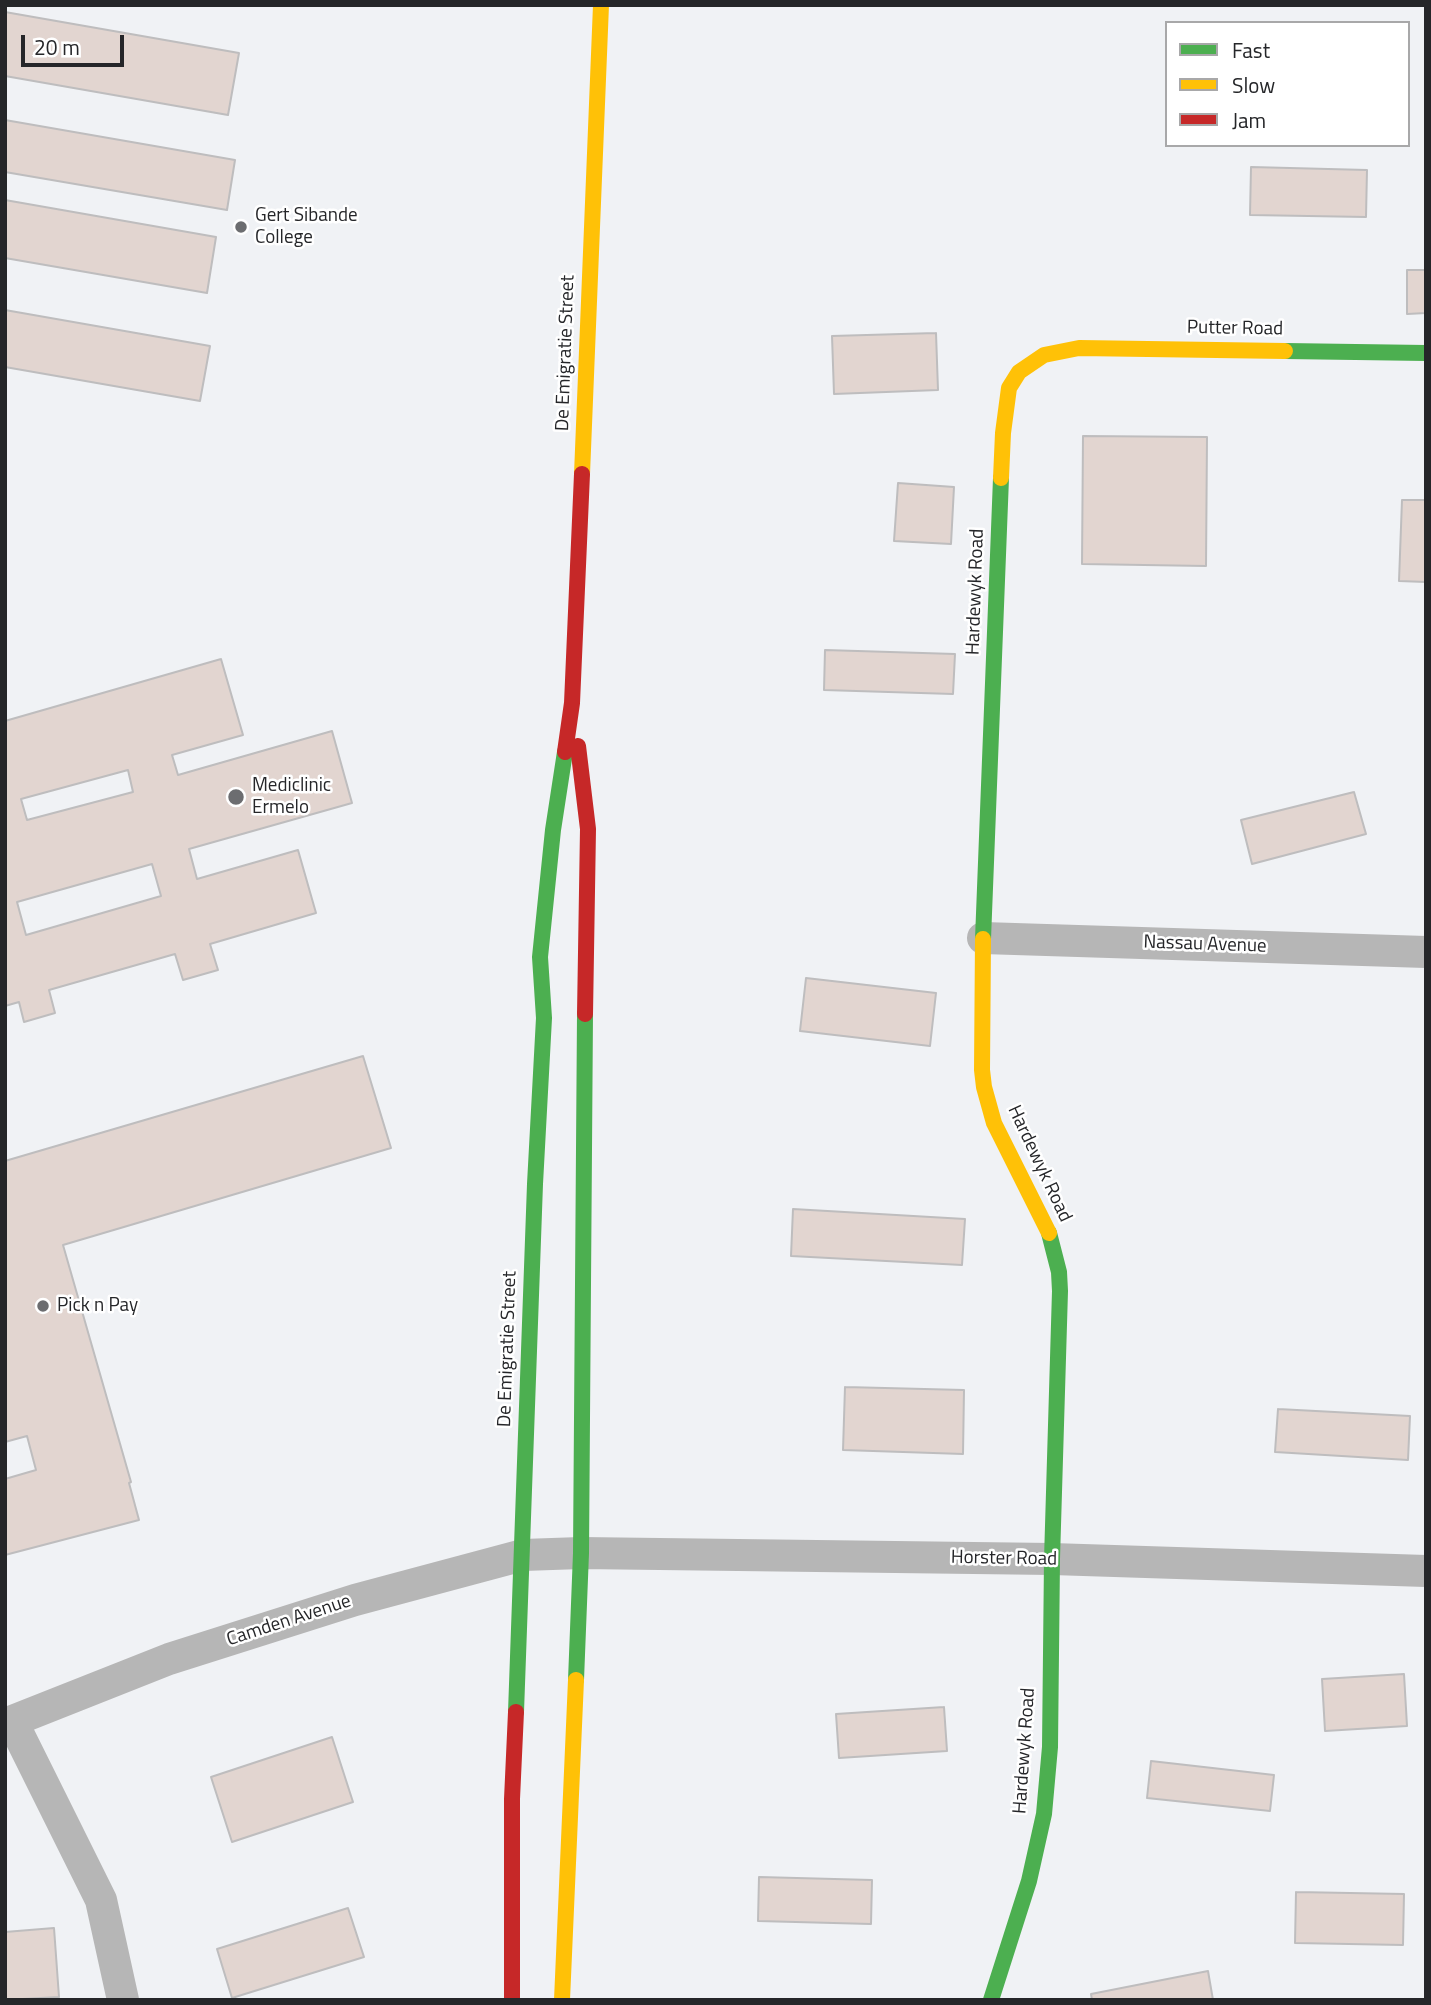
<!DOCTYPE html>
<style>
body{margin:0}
#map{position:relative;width:1431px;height:2005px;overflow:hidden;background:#f0f2f5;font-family:"Titillium Web",sans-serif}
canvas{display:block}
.frame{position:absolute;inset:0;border:7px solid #252629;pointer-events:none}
.legend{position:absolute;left:1165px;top:21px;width:245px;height:126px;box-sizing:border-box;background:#fff;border:2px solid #a8a8a9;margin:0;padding:9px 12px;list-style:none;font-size:21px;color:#252629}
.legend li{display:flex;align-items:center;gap:14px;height:35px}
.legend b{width:35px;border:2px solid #a8a8a9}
.scale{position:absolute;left:21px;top:35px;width:103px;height:32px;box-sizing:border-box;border:4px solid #252629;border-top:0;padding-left:9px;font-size:21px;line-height:24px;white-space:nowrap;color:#252629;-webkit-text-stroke:5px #fff;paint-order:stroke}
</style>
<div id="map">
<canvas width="1431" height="2005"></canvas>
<div class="frame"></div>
<ul class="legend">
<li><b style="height:9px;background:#4caf50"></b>Fast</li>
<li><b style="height:9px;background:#ffc107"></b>Slow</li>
<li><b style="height:9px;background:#c62828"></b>Jam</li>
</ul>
<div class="scale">20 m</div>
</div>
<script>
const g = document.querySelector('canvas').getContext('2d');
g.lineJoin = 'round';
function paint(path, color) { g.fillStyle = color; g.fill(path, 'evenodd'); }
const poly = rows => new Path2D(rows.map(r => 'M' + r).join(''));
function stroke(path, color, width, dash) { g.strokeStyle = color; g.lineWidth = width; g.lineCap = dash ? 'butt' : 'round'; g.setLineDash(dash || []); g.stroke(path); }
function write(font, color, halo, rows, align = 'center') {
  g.font = font + ' "Titillium Web",sans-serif'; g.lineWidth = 5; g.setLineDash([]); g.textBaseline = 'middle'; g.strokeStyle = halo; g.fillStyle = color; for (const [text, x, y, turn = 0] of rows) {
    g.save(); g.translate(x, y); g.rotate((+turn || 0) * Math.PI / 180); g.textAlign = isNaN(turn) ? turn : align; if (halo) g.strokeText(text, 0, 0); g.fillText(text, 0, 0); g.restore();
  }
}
const building = poly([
 [5,12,239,53,228,115,5,76,5,12],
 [5,120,235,160,227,210,5,172,5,120],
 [1251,167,1367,170,1366,217,1250,215,1251,167],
 [5,200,216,237,207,293,5,258,5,200],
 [1407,270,1426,270,1426,313,1407,314,1407,270],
 [5,310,210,346,200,401,5,367,5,310],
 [936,333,938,390,834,394,832,336,936,333],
 [1083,436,1207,437,1206,566,1082,564,1083,436],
 [898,483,954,487,951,544,894,541,898,483],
 [1402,500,1426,500,1426,582,1399,581,1402,500],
 [825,650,955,654,953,694,824,690,825,650],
 [221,659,243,735,172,755,178,775,332,731,352,803,189,849,197,879,298,850,316,913,210,944,218,970,183,980,175,954,49,990,55,1013,24,1022,19,1002,5,1006,5,721,221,659],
 [128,770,133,792,27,820,21,799,128,770],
 [152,864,161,896,26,935,17,902,152,864],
 [1354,792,1366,834,1252,864,1241,820,1354,792],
 [806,978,936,993,930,1046,800,1031,806,978],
 [363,1056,391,1148,63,1245,131,1482,129,1483,139,1520,5,1555,5,1479,36,1470,27,1436,5,1442,5,1161,363,1056],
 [793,1209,965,1219,962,1265,791,1256,793,1209],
 [845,1387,964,1390,963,1454,843,1450,845,1387],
 [1278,1409,1410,1416,1408,1460,1275,1452,1278,1409],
 [1404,1674,1407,1726,1325,1731,1322,1679,1404,1674],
 [944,1707,947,1751,839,1758,836,1714,944,1707],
 [332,1737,353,1802,232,1842,211,1777,332,1737],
 [1151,1761,1274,1775,1270,1811,1147,1798,1151,1761],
 [759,1877,872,1880,871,1924,758,1921,759,1877],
 [1296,1892,1404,1894,1403,1945,1295,1943,1296,1892],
 [348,1908,364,1957,232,1998,217,1949,348,1908],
 [54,1928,59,1997,5,2000,5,1932,54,1928],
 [1208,1971,1213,2000,1092,2000,1091,1994,1208,1971]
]);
const street = poly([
 [983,938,1426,952],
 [12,1721,101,1900,123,2000],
 [5,1724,169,1659,355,1600,523,1555,581,1553,1052,1559,1426,1571]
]);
const fast = poly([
 [1285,351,1426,353],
 [983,939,1001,478],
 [576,1680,581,1553,585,1014],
 [516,1712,535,1184,544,1018,540,957,553,830,565,752],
 [991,2000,1029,1881,1044,1814,1050,1747,1052,1559,1060,1291,1059,1272,1049,1233]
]);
const slow = poly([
 [582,474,601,5],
 [1001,478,1003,433,1009,388,1019,372,1044,355,1079,348,1285,351],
 [983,939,982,1070,984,1087,994,1123,1049,1233],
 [562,2000,576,1680]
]);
const jam = poly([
 [578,746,588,829,585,1014],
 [565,752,572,703,582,474],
 [512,2000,512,1799,516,1712]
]);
const markers = [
 [241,227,7,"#6c6d70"],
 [236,797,9,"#6c6d70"],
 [43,1306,7,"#6c6d70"]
];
const poiNames = [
 ["Gert Sibande",255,216],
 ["College",255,238],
 ["Mediclinic",252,786],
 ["Ermelo",252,808],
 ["Pick n Pay",57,1306]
];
const streetNames = [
 ["Putter Road",1235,329,1],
 ["De Emigratie Street",566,353,-88],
 ["Hardewyk Road",976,592,-88],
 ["Nassau Avenue",1205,945,2],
 ["Hardewyk Road",1039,1164,65],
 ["De Emigratie Street",508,1349,-88],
 ["Horster Road",1004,1559,1],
 ["Camden Avenue",289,1621,-18],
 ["Hardewyk Road",1025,1751,-86]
];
paint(building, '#e2d5d0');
stroke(building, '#bebdbe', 2);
stroke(street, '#b6b6b6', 32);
stroke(fast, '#4caf50', 16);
stroke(slow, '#ffc107', 16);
stroke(jam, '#c62828', 16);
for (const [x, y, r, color] of markers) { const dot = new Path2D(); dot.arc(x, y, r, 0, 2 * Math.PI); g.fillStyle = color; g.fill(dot); stroke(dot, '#fff', 2.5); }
write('19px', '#252629', '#fff', poiNames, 'left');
write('19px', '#252629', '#fff', streetNames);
</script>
